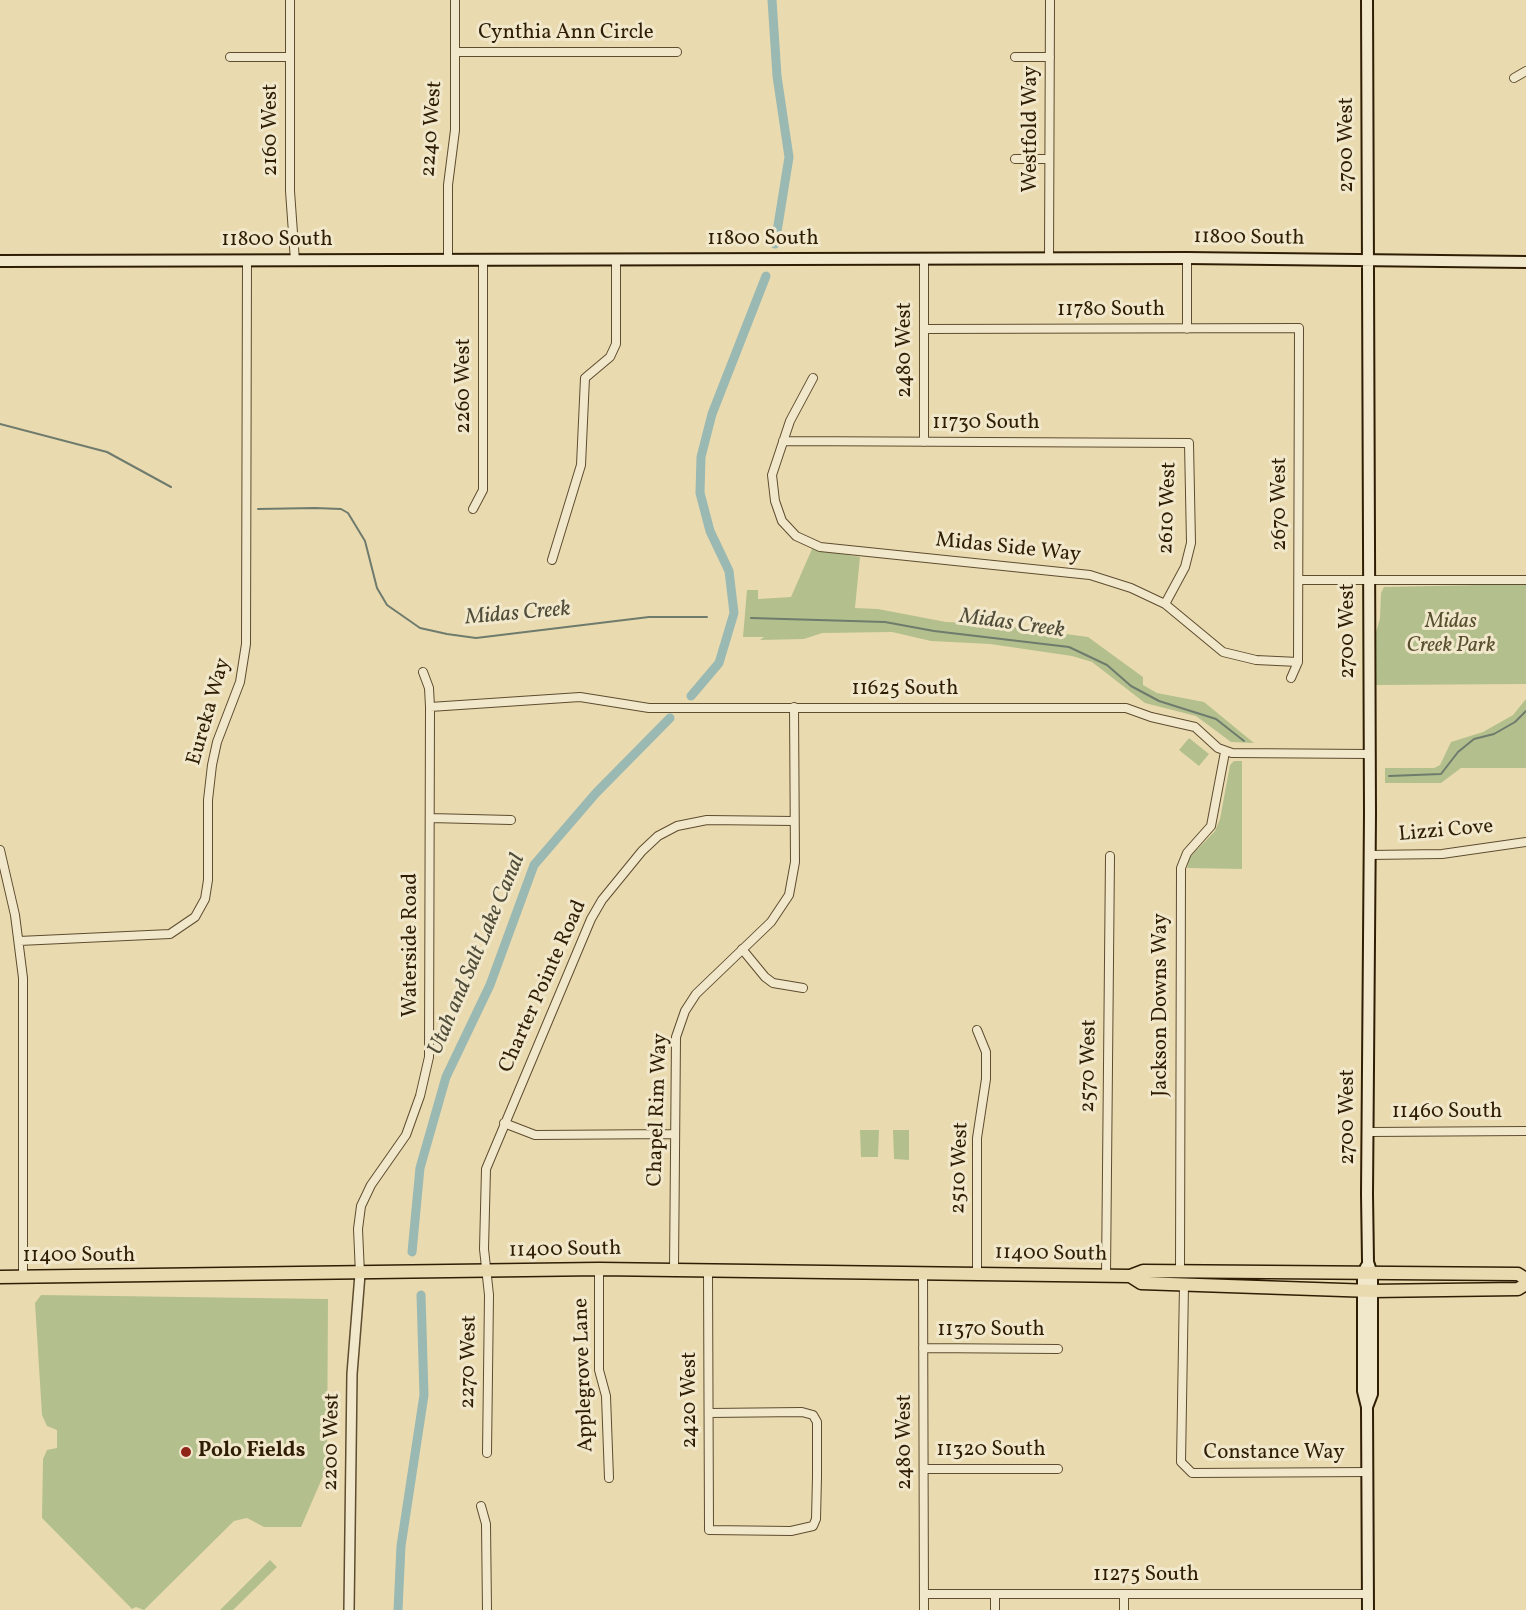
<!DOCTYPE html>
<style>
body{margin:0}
canvas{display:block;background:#eadaaf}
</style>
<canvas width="1526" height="1610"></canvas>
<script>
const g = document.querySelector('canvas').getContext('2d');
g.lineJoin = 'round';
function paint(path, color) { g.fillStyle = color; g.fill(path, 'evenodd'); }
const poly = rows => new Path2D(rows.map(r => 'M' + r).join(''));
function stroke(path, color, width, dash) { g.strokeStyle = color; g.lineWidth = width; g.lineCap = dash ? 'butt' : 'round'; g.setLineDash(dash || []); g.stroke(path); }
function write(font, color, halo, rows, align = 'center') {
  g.font = font + ' Vollkorn,serif'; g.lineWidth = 6; g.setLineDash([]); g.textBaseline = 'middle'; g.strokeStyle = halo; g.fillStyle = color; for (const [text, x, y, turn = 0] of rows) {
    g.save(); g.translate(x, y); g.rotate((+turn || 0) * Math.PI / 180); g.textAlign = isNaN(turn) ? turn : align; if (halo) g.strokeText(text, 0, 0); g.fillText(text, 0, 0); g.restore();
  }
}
const green = poly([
 [812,549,860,557,855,608,878,609,946,622,992,624,1088,637,1143,677,1143,685,1157,693,1204,702,1254,743,1231,742,1196,716,1145,703,1092,662,1072,656,990,644,931,641,892,632,822,633,804,639,760,640,764,637,743,637,747,590,758,590,758,599,791,597],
 [1526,584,1526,684,1376,685,1376,632,1380,618,1381,593,1384,587],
 [1526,699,1526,768,1461,768,1441,783,1385,783,1385,768,1434,768,1440,765,1451,742,1483,732,1513,715],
 [1189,738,1209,754,1199,766,1179,750],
 [1234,761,1242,761,1242,869,1187,868,1190,857,1215,831,1220,819,1230,765],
 [860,1130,879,1130,878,1157,861,1157],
 [893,1130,909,1130,909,1160,894,1159],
 [41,1295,328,1299,327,1467,301,1527,264,1527,247,1518,234,1521,144,1610,136,1607,132,1609,42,1518,43,1459,47,1450,57,1448,57,1430,47,1426,42,1415,35,1303],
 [270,1560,277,1567,233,1610,220,1610]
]);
const stream = poly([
 [0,424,107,452,171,487],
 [258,509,315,508,341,509,348,513,365,541,377,588,387,605,420,628,447,634,476,638,649,617,707,617],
 [751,618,885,622,934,631,1069,647,1107,665,1131,686,1159,701,1216,719,1244,741],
 [1389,776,1441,774,1458,752,1474,739,1494,734,1515,722,1526,711]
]);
const canal = poly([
 [772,0,777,76,789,157,775,244],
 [691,696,719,663,734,613,729,571,710,531,700,493,701,457,712,414,766,276],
 [412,1252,420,1168,446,1077,490,985,534,865,596,793,670,718],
 [398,1610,401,1546,424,1395,421,1295]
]);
const minor = poly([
 [290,0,290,191,295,261],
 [455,52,677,52],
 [230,57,290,57],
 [1015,57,1050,57],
 [1514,78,1526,71],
 [1015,159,1049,159],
 [1187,258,1187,329],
 [448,259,448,185,455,130,455,0],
 [1049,259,1050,0],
 [924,329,1299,328,1298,662,1291,678],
 [813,378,790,421,772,475,775,501,782,521,796,536,820,547,1090,575,1131,588,1165,604,1223,652,1256,660,1298,662],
 [783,441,1189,443,1191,543,1185,567,1165,604],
 [924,442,924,259],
 [473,509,483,490,483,260],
 [552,560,581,465,585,378,610,357,616,344,616,260],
 [1299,580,1526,580],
 [430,707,580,697,649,708,1126,708,1151,717,1195,727,1218,748,1232,753,1369,754],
 [430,818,511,820],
 [0,850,15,915,23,978,23,1277],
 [1369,855,1442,854,1526,842],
 [19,941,170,934,195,917,205,899,208,880,208,800,212,765,217,742,240,682,246,644,247,260],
 [742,949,765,977,773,983,803,988],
 [977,1030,986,1052,986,1079,977,1138,977,1274],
 [504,1123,535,1135,674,1134],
 [1369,1132,1526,1131],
 [599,1269,599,1370,606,1396,609,1478],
 [674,1269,676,1037,685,1011,696,994,771,922,789,895,795,862,794,707],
 [708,1270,709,1530,791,1531,813,1526,816,1519,817,1477,817,1422,813,1415,802,1412,709,1413],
 [1180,1271,1181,868,1187,853,1211,826,1225,752],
 [923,1273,924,1610],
 [360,1274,358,1229,361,1206,371,1185,406,1135,420,1096,429,1057,430,707,429,688,423,672],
 [1106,1275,1110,856],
 [1184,1285,1181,1462,1192,1473,1368,1472],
 [923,1348,1058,1349],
 [487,1453,489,1295,484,1249,486,1169,591,919,602,900,642,851,658,836,677,826,707,820,794,821],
 [924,1469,1058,1469],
 [481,1506,486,1524,487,1610],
 [924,1594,1368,1594],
 [995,1594,995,1610],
 [1124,1594,1124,1610]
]);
const tertiary = poly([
 [349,1610,352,1374,360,1274]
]);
const secondary = poly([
 [0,261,1187,258,1526,262],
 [1366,1267,1363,1274,1363,1391,1367,1407,1368,1610],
 [1367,1407,1372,1394,1372,1274,1368,1262,1367,1194,1370,813,1367,0]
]);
const primary = poly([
 [1130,1276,1141,1283,1372,1291,1518,1289,1526,1284],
 [0,1277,599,1269,1130,1276,1143,1271,1518,1274,1526,1279]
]);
const markers = [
 [186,1452,6,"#8f2418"]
];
const streetNames = [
 ["Cynthia Ann Circle",566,34],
 ["2240 West",433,129,-86],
 ["Westfold Way",1032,129,-90],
 ["2160 West",272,130,-90],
 ["2700 West",1348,145,-90],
 ["11800 South",1249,239,1],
 ["11800 South",763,240],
 ["11800 South",277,241],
 ["11780 South",1111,311],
 ["2480 West",906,350,-90],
 ["2260 West",465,386,-90],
 ["11730 South",986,424],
 ["2670 West",1281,504,-90],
 ["2610 West",1169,508,-88],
 ["Midas Side Way",1008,549,6],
 ["2700 West",1349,631,-90],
 ["11625 South",905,690],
 ["Eureka Way",210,712,-74],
 ["Lizzi Cove",1446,832,-5],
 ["Waterside Road",412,945,-90],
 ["Charter Pointe Road",544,987,-66],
 ["Jackson Downs Way",1162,1005,-90],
 ["2570 West",1090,1066,-89],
 ["Chapel Rim Way",659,1110,-88],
 ["11460 South",1447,1113],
 ["2700 West",1349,1117,-90],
 ["2510 West",961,1168,-88],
 ["11400 South",565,1251,-1],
 ["11400 South",1051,1255,1],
 ["11400 South",79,1257],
 ["11370 South",991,1331],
 ["2270 West",470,1362,-89],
 ["Applegrove Lane",585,1375,-92],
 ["2420 West",691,1400,-90],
 ["2200 West",333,1442,-89],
 ["2480 West",906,1442,-90],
 ["11320 South",991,1451],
 ["Constance Way",1274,1454],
 ["11275 South",1146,1576]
];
const parkNames = [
 ["Midas",1451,623],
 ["Creek Park",1451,647]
];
const poiNames = [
 ["Polo Fields",198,1452]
];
const waterNames = [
 ["Midas Creek",518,615,-5],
 ["Midas Creek",1012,625,8],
 ["Utah and Salt Lake Canal",478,955,-67]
];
paint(green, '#b3c08d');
stroke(stream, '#6f7b6d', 2);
stroke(canal, '#9ab9b3', 9);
stroke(minor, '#5e4d2f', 10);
stroke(tertiary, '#5e4d2f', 12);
stroke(secondary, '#2f1e04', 14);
stroke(primary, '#2f1e04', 15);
stroke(minor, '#f1e7cb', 8);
stroke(tertiary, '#f1e7cb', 9);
stroke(secondary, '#f1e7cb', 10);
stroke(primary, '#eadaaf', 12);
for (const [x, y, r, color] of markers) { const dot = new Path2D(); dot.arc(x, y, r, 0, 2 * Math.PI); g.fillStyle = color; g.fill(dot); stroke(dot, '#f1e7cb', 2); }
write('21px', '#2f1e04', '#f1e7cb', streetNames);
write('italic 21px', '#574f2d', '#f1e7cb', parkNames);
write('bold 21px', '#2f1e04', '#f1e7cb', poiNames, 'left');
write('italic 22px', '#4f4c39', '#f1e7cb', waterNames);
</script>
